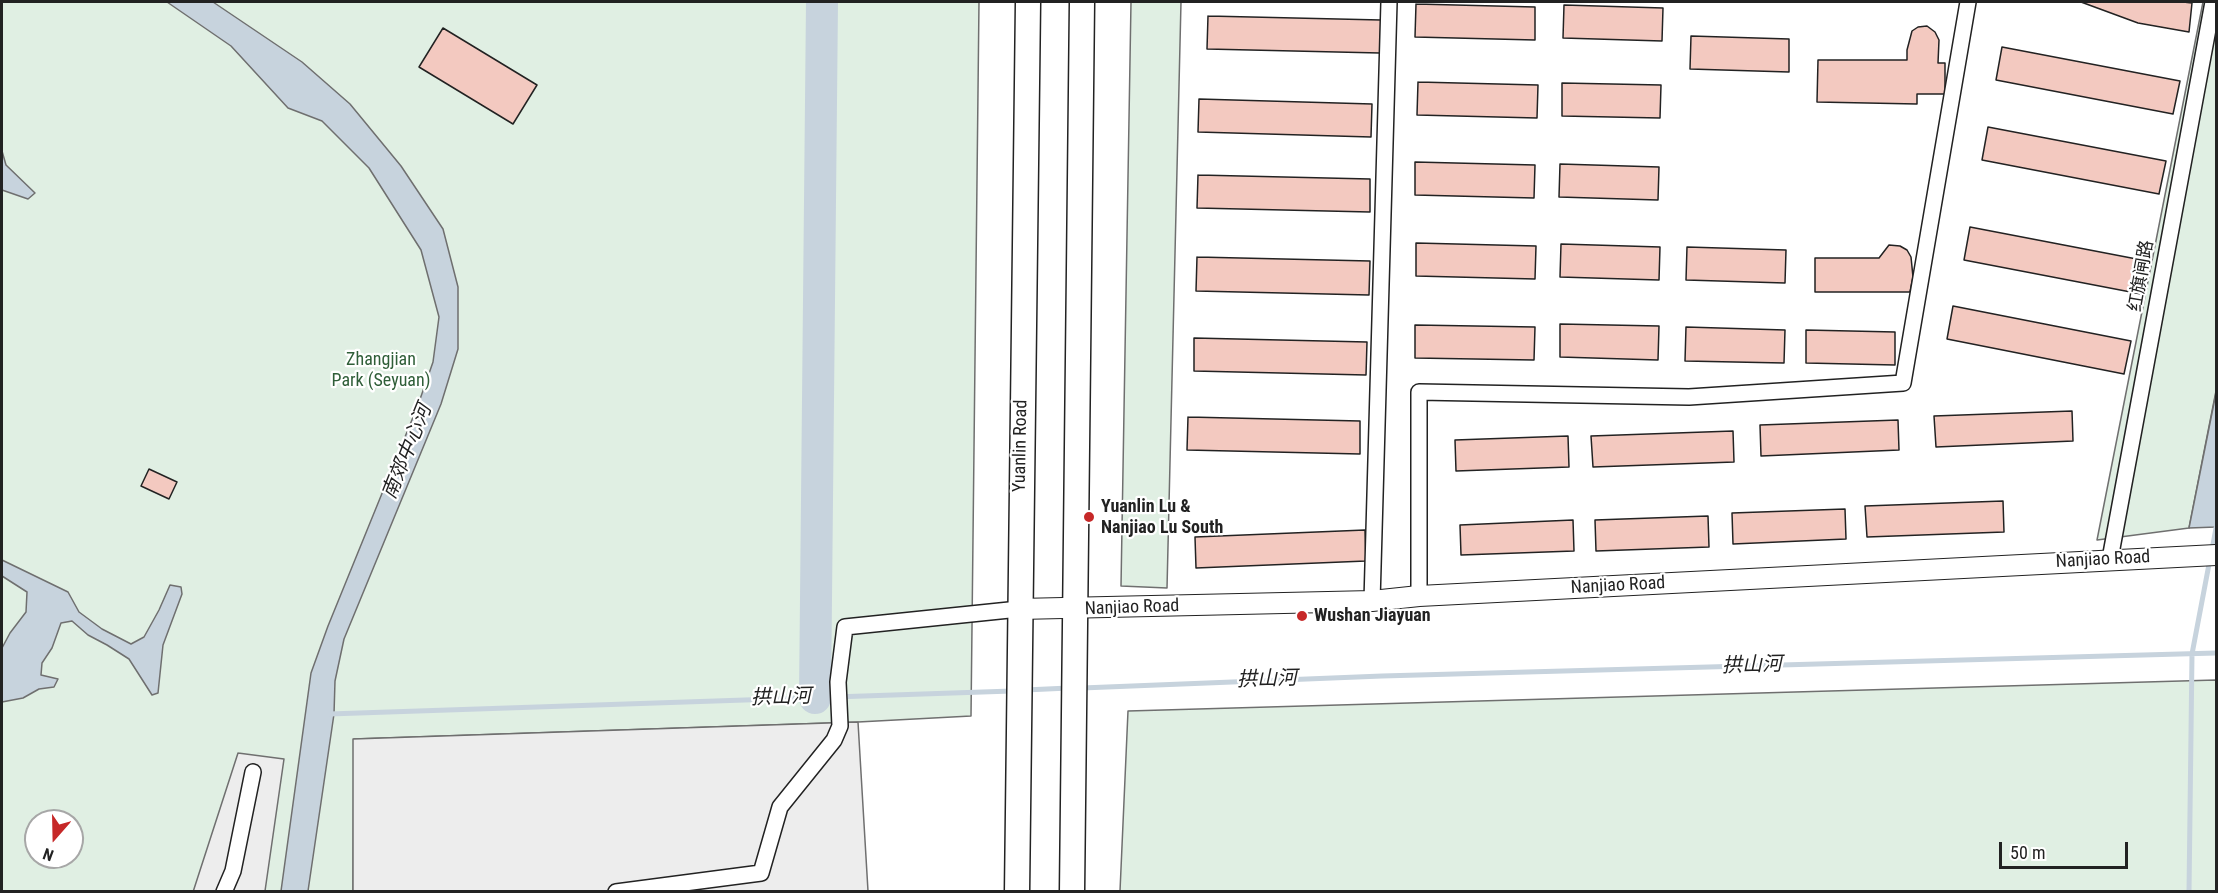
<!DOCTYPE html>
<meta charset="utf-8">
<style>
body{margin:0}
#map{position:relative;width:2218px;height:893px;overflow:hidden;background:#fff;font-family:"Roboto Condensed",sans-serif}
canvas{display:block}
.frame{position:absolute;inset:0;border:3px solid #222;pointer-events:none}
.north{position:absolute;left:24px;top:809px;width:60px;height:60px;box-sizing:border-box;background:#fff;border:2px solid #a7a7a7;border-radius:50%;rotate:200deg;font-size:16px;font-weight:700;line-height:24px;text-align:center;color:#222}
.north::after{content:'';display:block;margin:auto;width:21px;height:27px;background:#c62828;clip-path:polygon(50% 0,100% 100%,50% 72%,0 100%)}
.scale{position:absolute;left:1999px;top:842px;width:129px;height:27px;box-sizing:border-box;border:3px solid #222;border-top:0;padding-left:8px;font-size:18px;line-height:21px;white-space:nowrap;color:#222;-webkit-text-stroke:4px #fff;paint-order:stroke}
</style>
<div id="map">
<canvas width="2218" height="893"></canvas>
<div class="frame"></div>
<div class="north">N</div>
<div class="scale">50 m</div>
</div>
<script>
const g = document.querySelector('canvas').getContext('2d');
g.lineJoin = 'round';
function paint(path, color) { g.fillStyle = color; g.fill(path, 'evenodd'); }
const poly = rows => new Path2D(rows.map(r => 'M' + r).join(''));
function stroke(path, color, width, dash) { g.strokeStyle = color; g.lineWidth = width; g.lineCap = dash ? 'butt' : 'round'; g.setLineDash(dash || []); g.stroke(path); }
function write(font, color, halo, rows, align = 'center') {
  g.font = font + ' "Roboto Condensed","Noto Sans SC",sans-serif'; g.lineWidth = 4.5; g.setLineDash([]); g.textBaseline = 'middle'; g.strokeStyle = halo; g.fillStyle = color; for (const [text, x, y, turn = 0] of rows) {
    g.save(); g.translate(x, y); g.rotate((+turn || 0) * Math.PI / 180); g.textAlign = isNaN(turn) ? turn : align; if (halo) g.strokeText(text, 0, 0); g.fillText(text, 0, 0); g.restore();
  }
}
const green = poly([
 [2,2,979,2,971,716,858,722,354,739,353,891,2,892,2,2],
 [36,821,72,821,72,857,36,857,36,821],
 [1131,2,1181,2,1167,588,1121,586,1131,2],
 [2203,2,2216,2,2216,391,2189,528,2097,540,2203,2],
 [2216,680,2216,891,1120,891,1128,711,2216,680]
]);
const parking = poly([
 [858,722,868,891,353,892,353,739,858,722],
 [238,753,284,759,265,891,193,892,238,753]
]);
const water = poly([
 [167,2,213,2,302,62,350,104,401,166,443,229,458,287,458,349,441,404,344,639,335,681,334,714,308,891,281,891,311,673,328,626,418,405,433,362,439,317,421,250,369,168,322,121,288,108,231,46,167,2],
 [2,151,6,165,35,193,28,199,2,190,2,151],
 [2216,393,2216,527,2189,528,2216,393],
 [2,560,68,592,79,612,102,629,131,644,144,637,159,610,170,585,181,587,182,594,163,645,158,693,152,695,129,659,107,645,88,635,72,621,61,623,52,648,42,663,41,675,58,679,54,687,39,689,23,698,2,702,2,648,10,633,26,612,27,592,2,576,2,560]
]);
const stream = poly([
 [2212,550,2216,528],
 [1082,688,1382,676,2216,653],
 [1025,690,1069,688],
 [329,714,1012,691],
 [2189,892,2192,654,2210,559]
]);
const river = poly([
 [815,698,822,2]
]);
const building = poly([
 [2081,2,2183,2,2192,3,2189,32,2138,23,2081,2],
 [1416,4,1535,7,1535,40,1415,37,1416,4],
 [1564,5,1663,8,1662,41,1563,38,1564,5],
 [1208,16,1381,20,1380,53,1207,49,1208,16],
 [1927,26,1935,32,1939,40,1938,63,1945,63,1945,94,1917,94,1917,104,1817,102,1818,60,1907,60,1907,50,1912,31,1918,27,1927,26],
 [443,28,537,85,513,124,419,67,443,28],
 [1691,36,1789,39,1789,72,1690,69,1691,36],
 [2002,47,2180,81,2173,114,1996,80,2002,47],
 [1418,82,1538,85,1537,118,1417,115,1418,82],
 [1562,83,1661,85,1660,118,1562,116,1562,83],
 [1199,99,1372,104,1371,137,1198,132,1199,99],
 [1988,127,2166,161,2159,194,1982,160,1988,127],
 [1415,162,1535,165,1534,198,1415,195,1415,162],
 [1560,164,1659,167,1658,200,1559,197,1560,164],
 [1198,175,1370,179,1370,212,1197,208,1198,175],
 [1970,227,2147,261,2141,294,1964,260,1970,227],
 [1416,243,1536,246,1535,279,1416,276,1416,243],
 [1561,244,1660,247,1659,280,1560,277,1561,244],
 [1889,245,1900,246,1907,250,1911,257,1913,277,1910,292,1815,292,1815,258,1879,258,1889,245],
 [1687,247,1786,250,1785,283,1686,280,1687,247],
 [1197,257,1370,261,1369,295,1196,291,1197,257],
 [1953,306,2131,341,2124,374,1947,339,1953,306],
 [1560,324,1659,326,1658,360,1560,357,1560,324],
 [1415,325,1535,327,1534,360,1415,358,1415,325],
 [1686,327,1785,330,1784,363,1685,361,1686,327],
 [1806,330,1895,332,1895,365,1806,363,1806,330],
 [1194,338,1367,342,1366,375,1194,371,1194,338],
 [2072,411,2073,441,1936,447,1934,416,2072,411],
 [1188,417,1360,421,1360,454,1187,450,1188,417],
 [1898,420,1899,450,1761,456,1760,425,1898,420],
 [1733,431,1734,462,1593,467,1591,436,1733,431],
 [1568,436,1569,467,1456,471,1455,440,1568,436],
 [149,469,177,482,169,499,141,486,149,469],
 [2003,501,2004,532,1867,537,1865,506,2003,501],
 [1845,509,1846,539,1733,544,1732,513,1845,509],
 [1708,516,1709,547,1596,551,1595,520,1708,516],
 [1573,520,1574,551,1461,555,1460,525,1573,520],
 [1365,530,1366,561,1196,568,1195,537,1365,530]
]);
const minor = poly([
 [2110,559,2213,2],
 [1419,596,1419,392,1689,397,1903,383,1968,2],
 [1372,601,1389,2],
 [224,892,233,871,253,772],
 [616,892,761,873,780,807,834,740,840,726,838,682,845,627,1019,609]
]);
const tertiary = poly([
 [1019,609,1372,601,1419,596,2216,555]
]);
const primary = poly([
 [1017,892,1028,2],
 [1072,892,1082,2]
]);
const markers = [
 [1089,517,6,"#c62828"],
 [1302,616,6,"#c62828"]
];
const streetNames = [
 ["红旗闸路",2142,276,-80],
 ["Yuanlin Road",1021,446,-89],
 ["Nanjiao Road",2103,560,-3],
 ["Nanjiao Road",1618,586,-3],
 ["Nanjiao Road",1132,608,-2]
];
const parkNames = [
 ["Zhangjian",381,360],
 ["Park (Seyuan)",381,381]
];
const poiNames = [
 ["Yuanlin Lu &",1101,507],
 ["Nanjiao Lu South",1101,528],
 ["Wushan Jiayuan",1314,616]
];
const waterNames = [
 ["南郊中心河",408,452,-68],
 ["拱山河",1752,666,-2],
 ["拱山河",1267,680,-2],
 ["拱山河",781,698,-2]
];
paint(green, '#e0efe3');
stroke(green, '#6f6f6f', 1.5);
paint(parking, '#ededed');
stroke(parking, '#6f6f6f', 1.5);
paint(water, '#c7d3dd');
stroke(water, '#6f6f6f', 1.5);
stroke(stream, '#c7d3dd', 5);
stroke(river, '#c7d3dd', 32);
paint(building, '#f3c9c0');
stroke(building, '#222', 1.5);
stroke(minor, '#222', 18);
stroke(tertiary, '#222', 22);
stroke(primary, '#222', 27);
stroke(minor, '#fff', 15);
stroke(tertiary, '#fff', 20);
stroke(primary, '#fff', 24);
for (const [x, y, r, color] of markers) { const dot = new Path2D(); dot.arc(x, y, r, 0, 2 * Math.PI); g.fillStyle = color; g.fill(dot); stroke(dot, '#fff', 2); }
write('18px', '#222', '#fff', streetNames);
write('18px', '#2f5e38', '#fff', parkNames);
write('bold 18px', '#222', '#fff', poiNames, 'left');
write('italic 20px', '#222', '#fff', waterNames);
</script>
